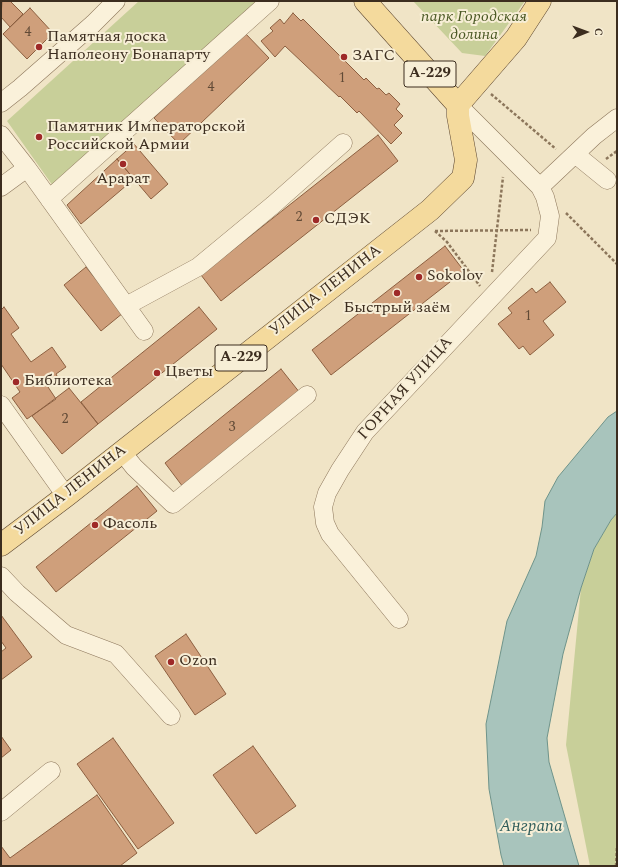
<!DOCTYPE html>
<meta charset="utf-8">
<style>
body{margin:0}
#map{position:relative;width:618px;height:867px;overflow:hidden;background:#f0e4c6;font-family:Spectral,serif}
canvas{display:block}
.frame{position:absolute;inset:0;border:2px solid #3c2d1f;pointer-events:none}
.north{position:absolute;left:566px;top:12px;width:40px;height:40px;-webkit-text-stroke:3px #f7eed6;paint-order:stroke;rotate:89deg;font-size:11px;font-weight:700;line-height:16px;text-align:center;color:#3c2d1f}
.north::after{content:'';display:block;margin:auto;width:14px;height:18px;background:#3c2d1f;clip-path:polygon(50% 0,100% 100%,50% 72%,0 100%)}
</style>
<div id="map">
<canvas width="618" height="867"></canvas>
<div class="frame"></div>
<div class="north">С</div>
</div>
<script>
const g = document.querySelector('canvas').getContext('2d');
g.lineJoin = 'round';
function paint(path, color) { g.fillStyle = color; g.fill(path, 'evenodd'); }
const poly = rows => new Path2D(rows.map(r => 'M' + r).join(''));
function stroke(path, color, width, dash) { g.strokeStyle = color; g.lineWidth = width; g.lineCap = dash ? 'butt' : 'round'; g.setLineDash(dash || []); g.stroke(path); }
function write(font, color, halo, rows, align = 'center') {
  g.font = font + ' Spectral,serif'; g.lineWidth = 4; g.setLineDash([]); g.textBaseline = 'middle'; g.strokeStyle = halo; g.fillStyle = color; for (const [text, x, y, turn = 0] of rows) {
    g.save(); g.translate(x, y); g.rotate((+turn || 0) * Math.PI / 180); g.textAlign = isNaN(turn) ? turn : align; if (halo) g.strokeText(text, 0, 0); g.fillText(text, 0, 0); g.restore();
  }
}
const green = poly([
 [139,1,261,1,53,186,7,121],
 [413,1,525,1,485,56,462,53],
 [617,513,617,866,590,866,566,745,581,588,594,549,611,520]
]);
const water = poly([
 [617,411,617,513,611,520,594,549,581,588,563,654,547,738,549,762,579,866,504,866,501,855,489,789,486,724,507,621,536,556,542,527,545,501,558,477,608,417,617,411]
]);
const building = poly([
 [2,1,10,1,23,14,10,27,1,17,2,1],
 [30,8,53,33,27,59,3,34,30,8],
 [293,13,301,21,303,19,364,80,366,78,377,89,379,88,386,95,389,93,400,104,396,109,403,116,394,125,402,133,391,144,359,111,357,113,340,96,339,97,285,46,275,57,261,41,273,31,270,28,280,19,284,24,293,13],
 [244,32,269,58,179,144,154,118,244,32],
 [378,135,398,161,221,301,201,275,378,135],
 [134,144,168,184,151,199,117,159,134,144],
 [117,159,134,179,81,224,67,205,117,159],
 [445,246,464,271,331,375,312,350,445,246],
 [86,267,123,313,101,331,64,285,86,267],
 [550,282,566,302,543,321,554,335,530,355,523,346,519,349,498,324,512,313,508,308,532,288,536,293,550,282],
 [4,307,19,328,11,334,31,362,52,347,66,367,56,374,57,376,46,384,56,399,27,419,12,398,20,392,1,364,1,310,4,307],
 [199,307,217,329,98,424,81,402,199,307],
 [281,369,300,393,183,487,165,463,281,369],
 [69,388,98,424,62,454,32,416,69,388],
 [137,486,157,511,56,592,36,567,137,486],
 [1,615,32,657,1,680,1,652,6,648,1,641,1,615],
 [186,634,226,694,195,715,155,656,186,634],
 [1,736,11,750,1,758,1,736],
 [113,738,174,823,138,849,77,764,113,738],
 [253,746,296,806,256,834,213,775,253,746],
 [97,795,137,853,120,866,1,866,1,846,10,858,97,795]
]);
const path = poly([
 [491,94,556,149],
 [606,159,617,151],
 [566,213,617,264],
 [435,231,531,230],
 [435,231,447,242,480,286],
 [492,272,503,177],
 [616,866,617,846]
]);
const minor = poly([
 [1,103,20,88,93,24,116,1],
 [1,135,27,168,144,331],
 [575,154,607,180],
 [1,187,27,168],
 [540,187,594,136,617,118],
 [49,199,270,1],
 [126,306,198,267,273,205,343,143],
 [1,405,66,496],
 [122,452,134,467,173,504,307,395],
 [1,576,17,593,66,635,116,654,171,716],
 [399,619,330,534,325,523,323,507,327,493,340,470,365,432,547,238,550,216,545,197,540,187,458,105],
 [1,812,51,771]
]);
const major = poly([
 [458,105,516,38,540,1],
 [1,545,66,496,430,210,463,178,466,160,458,116,458,105,365,1]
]);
const markers = [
 [39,47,4,"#9e2928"],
 [344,57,4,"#9e2928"],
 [39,137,4,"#9e2928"],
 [123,164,4,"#9e2928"],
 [316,220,4,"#9e2928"],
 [419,277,4,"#9e2928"],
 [397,293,4,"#9e2928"],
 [157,373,4,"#9e2928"],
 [16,382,4,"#9e2928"],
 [95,525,4,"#9e2928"],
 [171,662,4,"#9e2928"]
];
const numberNames = [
 ["4",28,33],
 ["1",342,79],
 ["4",211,88],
 ["2",299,218],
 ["1",528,317],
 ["2",65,420],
 ["3",232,428]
];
const shields = [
 [430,74,52],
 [241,358,52]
];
const shieldNames = [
 ["А-229",430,74],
 ["А-229",241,358]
];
const parkNames = [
 ["парк Городская",474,18],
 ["долина",474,36]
];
const poiNames = [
 ["Памятная доска",47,38],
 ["Наполеону Бонапарту",47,56],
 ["ЗАГС",352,57],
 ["Памятник Императорской",47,128],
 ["Российской Армии",47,146],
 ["Арарат",123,180,"center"],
 ["СДЭК",324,220],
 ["Sokolov",427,277],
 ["Быстрый заём",397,309,"center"],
 ["Цветы",165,373],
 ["Библиотека",24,382],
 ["Фасоль",103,525],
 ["Ozon",179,662]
];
const streetNames = [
 ["УЛИЦА ЛЕНИНА",326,291,-38],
 ["ГОРНАЯ УЛИЦА",406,389,-48],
 ["УЛИЦА ЛЕНИНА",71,491,-38]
];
const waterNames = [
 ["Анграпа",531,828]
];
paint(green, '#c8cf99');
paint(water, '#a8c4bc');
stroke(water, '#6e938a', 1);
paint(building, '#cf9f7b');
stroke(building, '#8c5f40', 1);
stroke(minor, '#8c765b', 19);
stroke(major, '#5a442f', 23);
stroke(path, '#8c765b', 2.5, [3, 2]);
stroke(minor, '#faf1da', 18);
stroke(major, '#f4da9d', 22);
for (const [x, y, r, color] of markers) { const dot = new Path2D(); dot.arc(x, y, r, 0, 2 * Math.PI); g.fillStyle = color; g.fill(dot); stroke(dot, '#f7eed6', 1.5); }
write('14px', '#614a36', null, numberNames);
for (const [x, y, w] of shields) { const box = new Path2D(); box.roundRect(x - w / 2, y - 13, w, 26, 3); g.fillStyle = '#f7eed6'; g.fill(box); stroke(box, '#3c2d1f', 1); }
write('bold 15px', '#3c2d1f', null, shieldNames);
write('italic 16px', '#4b5925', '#f7eed6', parkNames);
write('16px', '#3c2d1f', '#f7eed6', poiNames, 'left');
write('16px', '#3c2d1f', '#f7eed6', streetNames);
write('italic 17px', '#2e5c5a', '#f7eed6', waterNames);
</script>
